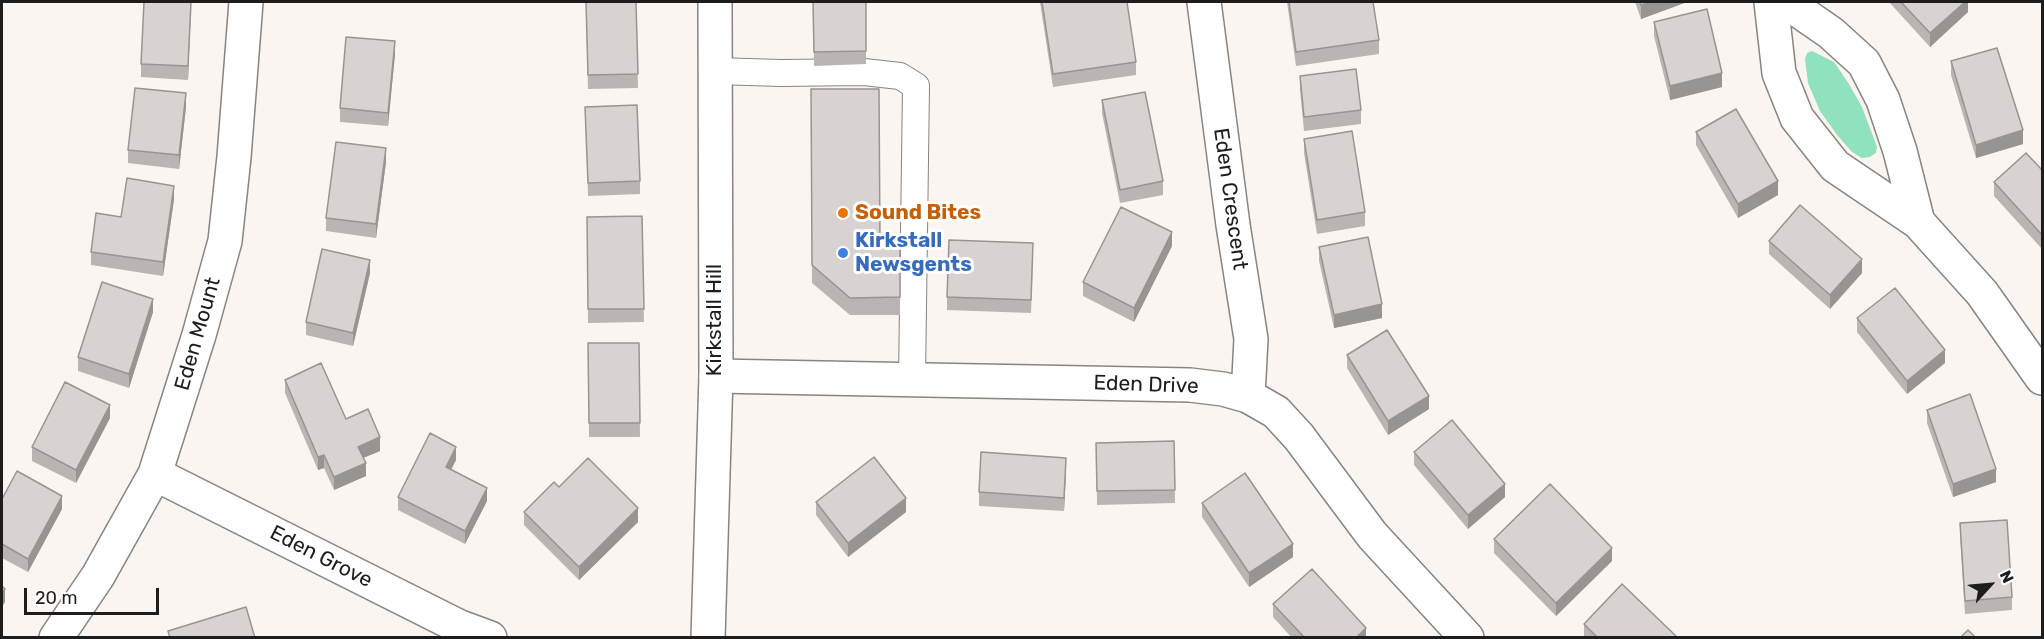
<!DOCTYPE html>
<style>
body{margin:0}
#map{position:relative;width:2044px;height:639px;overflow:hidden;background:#faf5f1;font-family:Rubik,sans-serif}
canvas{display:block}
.frame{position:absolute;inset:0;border:3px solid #1e1d1b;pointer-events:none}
.north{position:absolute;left:1960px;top:555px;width:60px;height:60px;-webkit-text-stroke:4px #fff;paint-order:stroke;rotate:64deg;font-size:16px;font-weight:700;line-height:24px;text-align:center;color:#1e1d1b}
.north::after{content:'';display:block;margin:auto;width:21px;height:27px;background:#1e1d1b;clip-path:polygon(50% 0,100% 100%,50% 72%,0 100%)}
.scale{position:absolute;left:24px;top:588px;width:135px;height:27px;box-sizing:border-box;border:3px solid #1e1d1b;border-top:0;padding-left:8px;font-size:18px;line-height:21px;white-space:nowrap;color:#1e1d1b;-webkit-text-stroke:4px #fff;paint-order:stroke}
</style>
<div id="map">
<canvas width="2044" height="639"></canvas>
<div class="frame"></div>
<div class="north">N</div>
<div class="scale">20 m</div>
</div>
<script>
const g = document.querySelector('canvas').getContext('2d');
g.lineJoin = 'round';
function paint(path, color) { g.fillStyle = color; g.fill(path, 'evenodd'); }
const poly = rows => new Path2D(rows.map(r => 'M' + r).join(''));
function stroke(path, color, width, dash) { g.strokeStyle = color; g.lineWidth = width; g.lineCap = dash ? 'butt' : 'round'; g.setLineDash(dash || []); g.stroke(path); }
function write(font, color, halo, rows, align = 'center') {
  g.font = font + ' Rubik,sans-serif'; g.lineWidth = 6; g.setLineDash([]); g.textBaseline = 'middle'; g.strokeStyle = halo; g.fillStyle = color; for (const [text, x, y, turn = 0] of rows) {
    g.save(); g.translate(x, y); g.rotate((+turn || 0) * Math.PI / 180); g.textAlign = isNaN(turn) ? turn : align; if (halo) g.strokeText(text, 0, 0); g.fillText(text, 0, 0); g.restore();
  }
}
const green = poly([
 [1812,51,1834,62,1849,84,1862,107,1877,147,1876,153,1870,157,1862,158,1852,152,1837,135,1820,111,1808,83,1805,59,1807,53]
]);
const lane = poly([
 [715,71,781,73,864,72,900,76,916,86,912,380]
]);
const street = poly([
 [1204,2,1233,225,1251,339,1248,396],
 [1771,2,1779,73,1797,118,1835,166,1918,222,1982,293,2042,378],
 [1786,2,1831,33,1864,63,1883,100,1900,151,1918,222],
 [716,376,1190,385,1223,389,1248,396,1276,412,1299,437,1372,535,1467,638],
 [155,474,460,627,490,638],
 [56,638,98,576,155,474,199,335,225,241,234,157,246,2]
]);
const secondary = poly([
 [708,638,716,376,715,2]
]);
const wall = poly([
 [191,2,188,80,141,77,141,64],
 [636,2,638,88,588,89,586,15],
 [813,2,866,2,866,64,814,66],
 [1040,2,1127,2,1136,62,1136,75,1053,87],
 [1287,2,1373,2,1379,40,1379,54,1296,66],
 [1635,2,1687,2,1641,19],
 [1889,2,1968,2,1968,12,1930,47],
 [1654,22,1722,87,1670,100,1654,36],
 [395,54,388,126,340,122,340,108],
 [1951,61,2023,144,1976,158,1951,75],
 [1300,76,1361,110,1361,124,1304,131,1300,90],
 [811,89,880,245,900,245,900,315,850,315,812,283],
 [1102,100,1163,181,1163,195,1120,203,1102,113],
 [186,107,179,169,128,163,128,150],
 [585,107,640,181,640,194,588,196],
 [1696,132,1778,195,1738,218,1696,145],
 [1304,139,1365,212,1365,226,1317,234,1304,153],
 [386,162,376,238,326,231,326,218],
 [2043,171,2043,250,1994,196,1994,182],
 [174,199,163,276,91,265,91,252,121,217],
 [642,216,644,322,588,323,587,217],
 [1769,241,1862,273,1830,309,1769,254],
 [1172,246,1134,322,1083,296,1083,282],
 [1319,247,1382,318,1334,328,1319,261],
 [1033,257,1031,313,947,310,947,297],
 [370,273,353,346,306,335,306,322],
 [153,312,129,388,78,371,78,357],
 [1857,318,1945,363,1907,394,1857,332],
 [588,343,639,343,640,437,589,437],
 [1347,355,1429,409,1388,435,1347,368],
 [285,380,380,451,363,458,366,476,334,490,324,468,318,470,285,393],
 [1927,410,1996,482,1953,497,1927,423],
 [110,418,76,483,32,461,32,447],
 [1174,441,1175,503,1097,505,1096,443],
 [1414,452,1505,497,1468,529,1414,465],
 [456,460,451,469,487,501,465,544,398,510,398,497],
 [1066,471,1064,511,979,506,979,492],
 [559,487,638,522,579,580,524,525,524,512],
 [2,499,62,509,28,572,2,558],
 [816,502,906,512,848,557,816,515],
 [1202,503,1293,557,1249,587,1202,517],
 [1960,523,2012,597,2012,610,1965,614,1960,536],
 [1494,539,1612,561,1556,616,1494,553],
 [1273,604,1366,638,1292,638,1273,617],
 [1584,624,1678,638,1584,638]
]);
const shadedWall = poly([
 [191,2,191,6,188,80,188,66],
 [1651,2,1687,2,1641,19,1641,5],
 [1965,2,1968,2,1968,12,1930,47,1930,33],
 [395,41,395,54,388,126,388,113],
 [1722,73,1722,87,1670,100,1670,86],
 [186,93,186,107,179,169,179,155],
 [2023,130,2023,144,1976,158,1976,145],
 [386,148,386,162,376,238,376,224],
 [1778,181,1778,195,1738,218,1738,204],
 [174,186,174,199,163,276,163,262],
 [1172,232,1172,246,1134,322,1134,308],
 [1862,259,1862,273,1830,309,1830,295],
 [370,260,370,273,353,346,353,333],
 [153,299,153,312,129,388,129,374],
 [1382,304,1382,318,1334,328,1334,315],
 [1945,350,1945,363,1907,394,1907,381],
 [1429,396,1429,409,1388,435,1388,421],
 [110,405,110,418,76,483,76,470],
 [380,437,380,451,358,460,358,447],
 [456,447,456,460,446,480,446,467],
 [324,455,324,468,318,470,318,457],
 [1066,458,1066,471,1064,511,1064,498],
 [366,463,366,476,334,490,334,477],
 [1996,469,1996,482,1953,497,1953,484],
 [1505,484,1505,497,1468,529,1468,515],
 [487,488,487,501,465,544,465,531],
 [62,496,62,509,28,572,28,559],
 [906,498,906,512,848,557,848,543],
 [638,508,638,522,579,580,579,567],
 [1293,544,1293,557,1249,587,1249,573],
 [1612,548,1612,561,1556,616,1556,603],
 [5,589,5,602,2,607,2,593],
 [1366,628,1366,638,1356,638]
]);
const building = poly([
 [144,2,191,2,188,66,141,64,144,2],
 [586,2,636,2,638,74,588,75,586,2],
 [813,2,866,2,866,51,814,52,813,2],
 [1042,2,1127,2,1136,62,1053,74,1042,2],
 [1289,2,1373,2,1379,40,1296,52,1289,2],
 [1640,2,1651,2,1641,5,1640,2],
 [1901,2,1965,2,1930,33,1901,2],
 [1707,9,1722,73,1670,86,1654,22,1707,9],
 [346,37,395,41,388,113,340,108,346,37],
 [1997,48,2023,130,1976,145,1951,61,1997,48],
 [1356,69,1361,110,1304,117,1300,76,1356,69],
 [135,88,186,93,179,155,128,150,135,88],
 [811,89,879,89,880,245,900,245,900,297,850,298,812,265,811,89],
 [1145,92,1163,181,1120,190,1102,100,1145,92],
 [637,105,640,181,588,183,585,107,637,105],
 [1736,109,1778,181,1738,204,1696,132,1736,109],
 [1352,131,1365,212,1317,220,1304,139,1352,131],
 [336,142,386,148,376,224,326,218,336,142],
 [2026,153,2043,171,2043,236,1994,182,2026,153],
 [127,178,174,186,163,262,91,252,96,213,121,217,127,178],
 [1800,205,1862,259,1830,295,1769,241,1800,205],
 [1121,207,1172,232,1134,308,1083,282,1121,207],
 [642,216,644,309,588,309,587,217,642,216],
 [1368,237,1382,304,1334,315,1319,247,1368,237],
 [949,240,1033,243,1031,300,947,297,949,240],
 [322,249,370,260,353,333,306,322,322,249],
 [102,282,153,299,129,374,78,357,102,282],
 [1895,288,1945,350,1907,381,1857,318,1895,288],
 [1387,330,1429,396,1388,421,1347,355,1387,330],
 [588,343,639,343,640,423,589,423,588,343],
 [321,363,346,419,368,409,380,437,358,447,366,463,334,477,324,455,318,457,285,380,321,363],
 [65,382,110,405,76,470,32,447,65,382],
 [1970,394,1996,469,1953,484,1927,410,1970,394],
 [1452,420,1505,484,1468,515,1414,452,1452,420],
 [430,433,456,447,446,467,487,488,465,531,398,497,430,433],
 [1174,441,1175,490,1097,491,1096,443,1174,441],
 [981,452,1066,458,1064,498,979,492,981,452],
 [874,457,906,498,848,543,816,502,874,457],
 [588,458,638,508,579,567,524,512,554,482,559,487,588,458],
 [17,471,62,496,28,559,2,544,2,499,17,471],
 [1245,473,1293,544,1249,573,1202,503,1245,473],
 [1550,484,1612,548,1556,603,1494,539,1550,484],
 [2007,520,2012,597,1965,601,1960,523,2007,520],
 [1312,569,1366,628,1356,638,1305,638,1273,604,1312,569],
 [1622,584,1678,638,1598,638,1584,624,1622,584],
 [2,586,5,589,2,593,2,586],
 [246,607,255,638,170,638,168,631,246,607],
 [1968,630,1976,638,1960,638,1968,630]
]);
const markers = [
 [843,213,6,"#e8710a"],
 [843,253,6,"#3f7fe0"]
];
const streetNames = [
 ["Eden Crescent",1230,199,82],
 ["Kirkstall Hill",715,320,-90],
 ["Eden Mount",198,334,-74],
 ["Eden Drive",1146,385,2],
 ["Eden Grove",321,557,27]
];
const foodNames = [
 ["Sound Bites",855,213]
];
const shopNames = [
 ["Kirkstall",855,241],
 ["Newsgents",855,265]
];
paint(green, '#8fe2bd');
stroke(lane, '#898481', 28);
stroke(street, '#898481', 36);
stroke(secondary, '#898481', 36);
stroke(lane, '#fff', 26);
stroke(street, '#fff', 33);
stroke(secondary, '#fff', 33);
paint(wall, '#bab5b3');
paint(shadedWall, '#979492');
paint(building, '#d8d3d0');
stroke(building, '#979492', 1.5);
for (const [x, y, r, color] of markers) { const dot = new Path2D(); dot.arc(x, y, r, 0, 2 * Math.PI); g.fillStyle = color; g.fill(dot); stroke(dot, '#fff', 2); }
write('21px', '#1e1d1b', '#fff', streetNames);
write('bold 21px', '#c56008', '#fff', foodNames, 'left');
write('bold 21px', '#366cbe', '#fff', shopNames, 'left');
</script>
